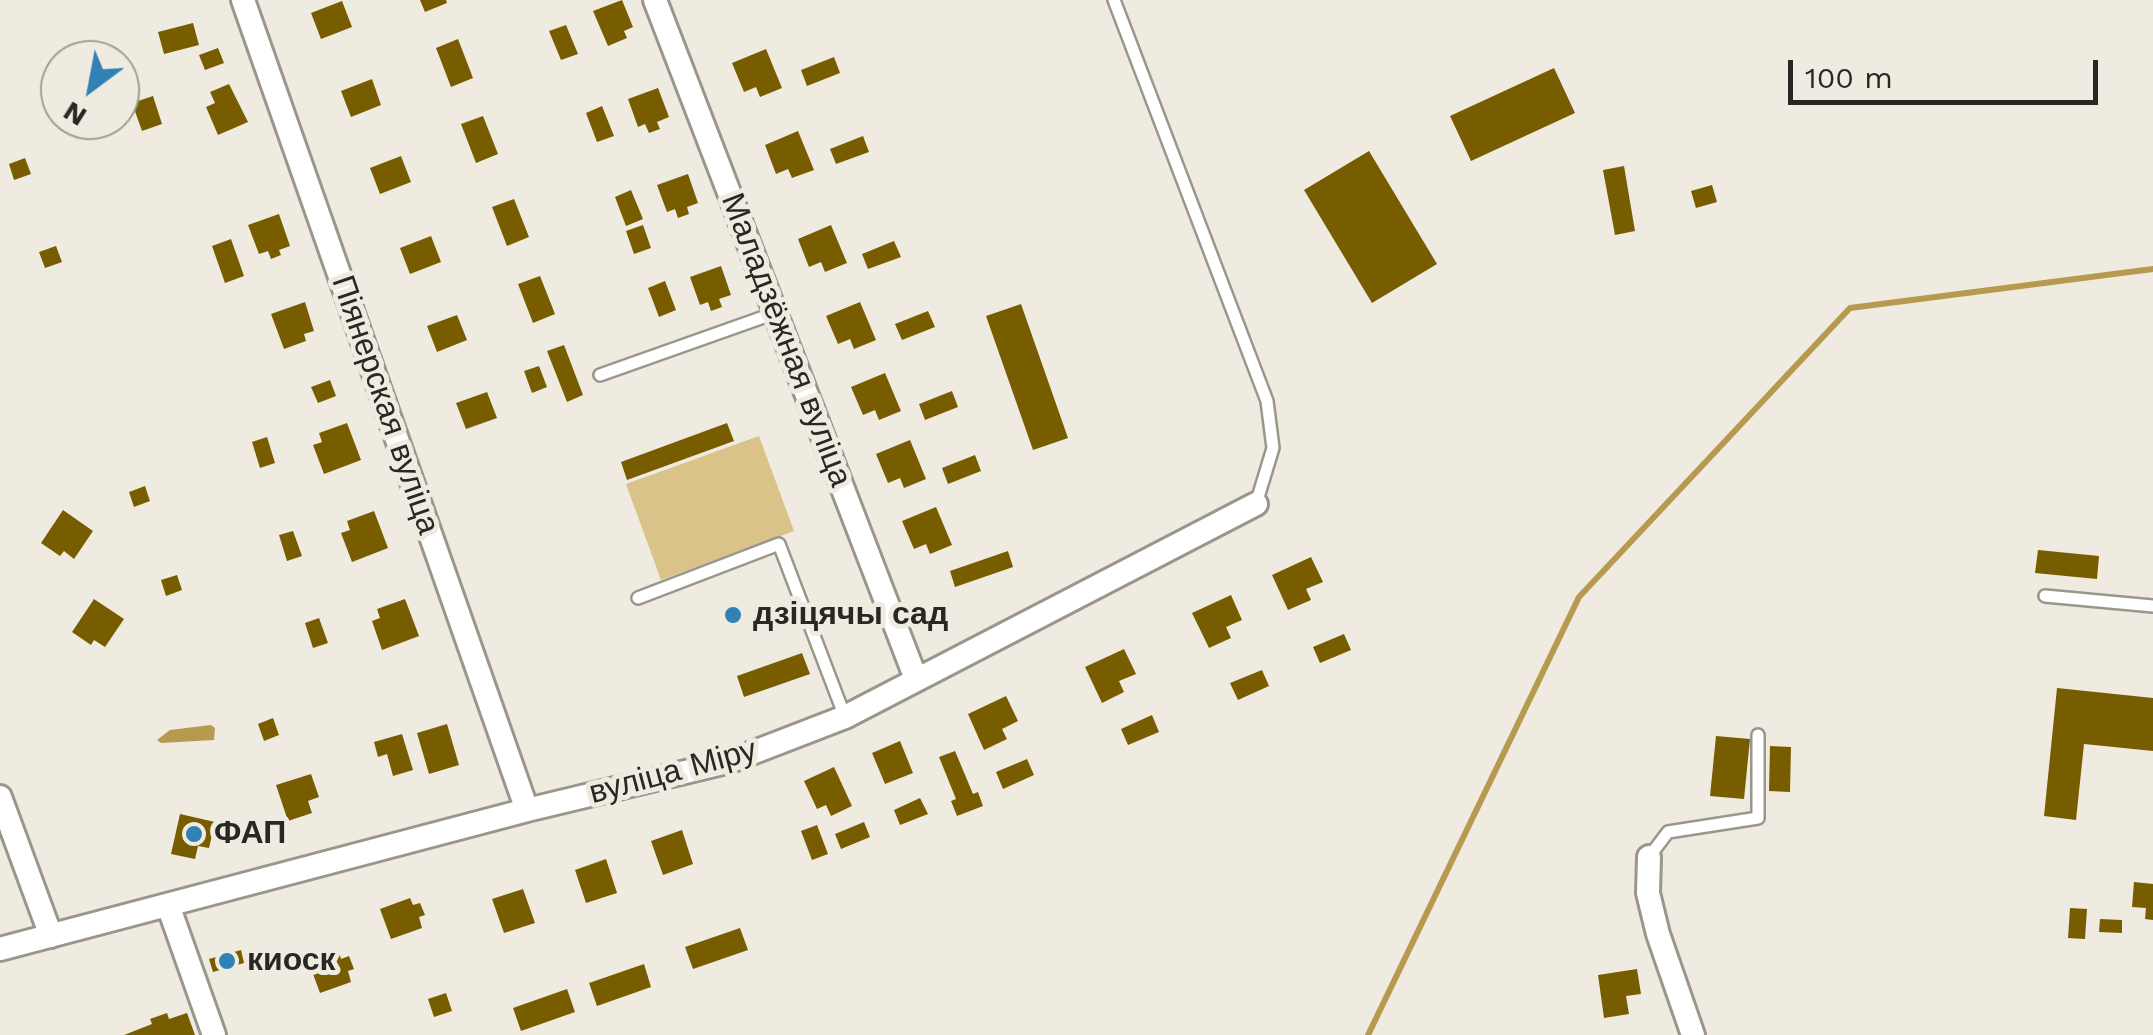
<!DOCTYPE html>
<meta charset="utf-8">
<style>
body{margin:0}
#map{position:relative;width:2153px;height:1035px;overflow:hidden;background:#efebe0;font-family:"Work Sans",sans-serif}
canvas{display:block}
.north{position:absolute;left:40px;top:40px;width:100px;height:100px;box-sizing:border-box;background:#efebe0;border:2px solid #9f9d94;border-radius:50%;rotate:212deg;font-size:28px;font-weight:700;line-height:40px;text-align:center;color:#282723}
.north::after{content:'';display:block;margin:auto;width:35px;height:45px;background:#2f82b3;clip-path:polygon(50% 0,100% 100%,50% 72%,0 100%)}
.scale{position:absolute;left:1788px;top:60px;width:310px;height:45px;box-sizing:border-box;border:5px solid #282723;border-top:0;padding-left:12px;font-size:30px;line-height:35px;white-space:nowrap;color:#282723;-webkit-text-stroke:8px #efebe0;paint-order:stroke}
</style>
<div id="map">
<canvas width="2153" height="1035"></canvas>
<div class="north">N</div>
<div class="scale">100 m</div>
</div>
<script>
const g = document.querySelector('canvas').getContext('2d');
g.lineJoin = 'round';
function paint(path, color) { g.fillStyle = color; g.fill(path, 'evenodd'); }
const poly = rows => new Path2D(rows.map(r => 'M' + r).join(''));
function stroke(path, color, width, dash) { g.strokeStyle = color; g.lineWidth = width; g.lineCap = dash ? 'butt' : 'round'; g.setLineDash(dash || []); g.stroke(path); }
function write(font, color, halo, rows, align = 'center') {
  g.font = font + ' "Work Sans",sans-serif'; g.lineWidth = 10; g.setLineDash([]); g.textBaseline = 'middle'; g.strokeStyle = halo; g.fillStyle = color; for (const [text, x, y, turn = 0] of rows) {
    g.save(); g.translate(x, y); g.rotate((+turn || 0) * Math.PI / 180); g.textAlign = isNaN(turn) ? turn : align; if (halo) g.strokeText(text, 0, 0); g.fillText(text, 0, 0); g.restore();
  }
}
const green = poly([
 [759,436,794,531,661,580,626,484]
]);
const water = poly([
 [211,725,215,728,214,740,161,743,157,740,170,730]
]);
const stream = poly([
 [1368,1035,1579,597,1850,308,2153,269]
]);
const building = poly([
 [420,0,446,0,447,3,425,12],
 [622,0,633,27,624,31,627,38,608,46,593,11],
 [342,1,352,27,321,39,311,13],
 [193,23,199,45,164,54,158,32],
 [566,25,578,54,561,60,549,31],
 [458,39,473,78,451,87,436,48],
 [218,48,224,63,205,70,199,55],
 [766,49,782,88,760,97,756,87,744,92,732,63],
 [834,57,840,73,807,86,801,70],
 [1554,68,1575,113,1471,161,1450,116],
 [372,79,381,105,351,117,341,91],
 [229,84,248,122,218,135,206,107,215,103,210,92],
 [658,88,669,117,657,122,660,129,649,133,645,124,638,127,628,99],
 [153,96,162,124,142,131,132,103],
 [602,106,614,136,597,142,586,113],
 [483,116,498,154,476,163,461,124],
 [798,131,814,170,792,178,788,169,776,174,765,145],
 [863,136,869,152,836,164,830,149],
 [1369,151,1437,264,1372,303,1304,190],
 [401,156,411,182,380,194,370,168],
 [25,158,31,174,14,180,9,164],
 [1624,166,1635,231,1615,235,1603,170],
 [688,174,698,203,687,207,689,214,678,218,675,209,667,212,657,185],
 [1712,185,1717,202,1696,208,1691,191],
 [631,190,643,219,626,226,615,197],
 [514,199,529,237,507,246,492,207],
 [279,214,290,246,279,250,281,255,271,259,268,251,259,254,248,225],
 [643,225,651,248,634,254,626,231],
 [831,225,847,263,825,272,821,262,809,267,798,239],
 [431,236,441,262,410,274,400,248],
 [231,239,244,276,225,283,212,246],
 [894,241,901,257,868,269,862,254],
 [56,246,62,262,45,268,39,252],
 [721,266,731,295,719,299,722,307,711,311,708,302,700,305,690,277],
 [540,276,555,314,533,323,518,284],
 [665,281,676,310,659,317,648,288],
 [305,302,314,331,304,334,306,341,284,349,271,314],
 [860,302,876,340,854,349,850,339,838,344,826,316],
 [1021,304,1068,438,1033,450,986,316],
 [928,311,935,327,902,340,895,324],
 [457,315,467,340,437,352,427,326],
 [564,345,583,395,567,402,547,351],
 [539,366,547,387,532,393,524,371],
 [885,373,901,411,879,420,875,410,863,415,851,387],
 [330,380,336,396,318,403,311,387],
 [952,391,958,407,925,420,919,404],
 [487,392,497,418,466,429,456,403],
 [347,423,361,460,324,474,313,445,322,442,319,433],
 [727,423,734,441,627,480,621,462],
 [267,437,275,463,260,468,252,442],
 [910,440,926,479,904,488,900,478,888,483,876,454],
 [975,455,981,471,948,484,942,468],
 [145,486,150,501,134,507,129,492],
 [936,507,952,545,930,554,926,544,914,549,902,521],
 [63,510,93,531,74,559,64,551,60,556,41,543],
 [374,511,388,548,352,562,341,533,350,530,347,521],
 [293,531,302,556,287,561,279,535],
 [2038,550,2099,556,2097,579,2035,573],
 [1008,551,1013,567,955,587,950,571],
 [1311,557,1323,582,1306,589,1311,600,1288,610,1272,575],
 [177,575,182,590,166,596,161,580],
 [1231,595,1242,620,1226,627,1231,638,1209,648,1192,613],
 [94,599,124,619,105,647,94,640,91,645,72,632],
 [405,599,419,636,382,650,372,621,380,618,377,609],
 [319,618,328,643,313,648,305,623],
 [1344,634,1351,650,1320,663,1313,647],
 [1124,649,1136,674,1119,681,1124,692,1102,703,1085,667],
 [802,653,810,674,744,697,737,676],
 [1262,670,1269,686,1238,700,1230,683],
 [2057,688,2153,698,2153,751,2084,744,2076,820,2044,816],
 [1006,696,1018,721,1002,729,1007,739,984,750,968,714],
 [1152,715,1159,732,1128,745,1121,729],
 [273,718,279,735,264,741,258,724],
 [447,724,459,765,429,774,417,733],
 [402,734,413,770,393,776,387,754,378,757,374,742],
 [1716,736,1750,739,1744,799,1710,796],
 [900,741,913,773,885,784,872,753],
 [1770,746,1791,747,1790,792,1769,791],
 [955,751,973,794,978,792,983,806,957,816,951,801,956,799,939,757],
 [1027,759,1034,775,1003,789,996,772],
 [834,767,852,806,831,816,826,805,817,809,804,781],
 [311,774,319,797,308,801,312,813,288,821,276,785],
 [920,798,928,814,900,825,894,810],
 [180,814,215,822,209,848,198,846,195,859,171,854],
 [864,822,870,837,841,849,835,834],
 [817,825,828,854,812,860,801,831],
 [682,830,693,864,663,875,651,841],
 [606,859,617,893,586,903,575,870],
 [2134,882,2153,884,2153,920,2145,919,2146,908,2132,907],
 [523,889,535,923,504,933,492,899],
 [410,898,413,905,420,903,425,915,419,917,422,928,391,939,380,909],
 [2070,908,2087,909,2085,939,2068,938],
 [2100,919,2122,920,2122,933,2099,932],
 [740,928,748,950,693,969,685,947],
 [241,950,244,963,213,972,209,959],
 [339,952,341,959,349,956,354,969,348,971,351,982,320,993,309,963],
 [644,964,651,987,597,1006,589,983],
 [1637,969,1641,994,1626,996,1629,1014,1604,1018,1598,975],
 [567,989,575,1012,521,1031,513,1008],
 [446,993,452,1011,434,1017,428,999],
 [167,1013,169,1019,187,1013,195,1035,124,1035,152,1024,150,1019]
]);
const service = poly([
 [1114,0,1267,401,1273,448,1256,504],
 [600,375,775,313],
 [2045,596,2153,606],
 [638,598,779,544,845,717],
 [1649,857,1668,832,1758,818,1758,735]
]);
const minor = poly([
 [243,0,527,810],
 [655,0,916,679],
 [0,797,51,936],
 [1649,857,1648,893,1658,934,1693,1035],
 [168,905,214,1035],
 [0,949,527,810,731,761,845,717,1256,504]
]);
const markers = [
 [733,615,10,"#2f82b3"],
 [194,834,10,"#2f82b3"],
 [227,961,10,"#2f82b3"]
];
const streetNames = [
 ["Маладзёжная вуліца",786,340,69],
 ["Піянерская вуліца",385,405,71],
 ["вуліца Міру",673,772,-15]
];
const poiNames = [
 ["дзіцячы сад",753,615],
 ["ФАП",214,834],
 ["киоск",247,961]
];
paint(green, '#dac389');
paint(water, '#b79a4f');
stroke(stream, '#b79a4f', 6);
paint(building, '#785d00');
stroke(service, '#9a968c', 16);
stroke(minor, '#9a968c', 28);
stroke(service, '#fff', 11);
stroke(minor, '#fff', 22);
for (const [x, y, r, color] of markers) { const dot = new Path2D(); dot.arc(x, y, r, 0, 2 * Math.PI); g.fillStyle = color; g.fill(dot); stroke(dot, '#efebe0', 4); }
write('32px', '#282723', '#efebe0', streetNames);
write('bold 32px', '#282723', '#efebe0', poiNames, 'left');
</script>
